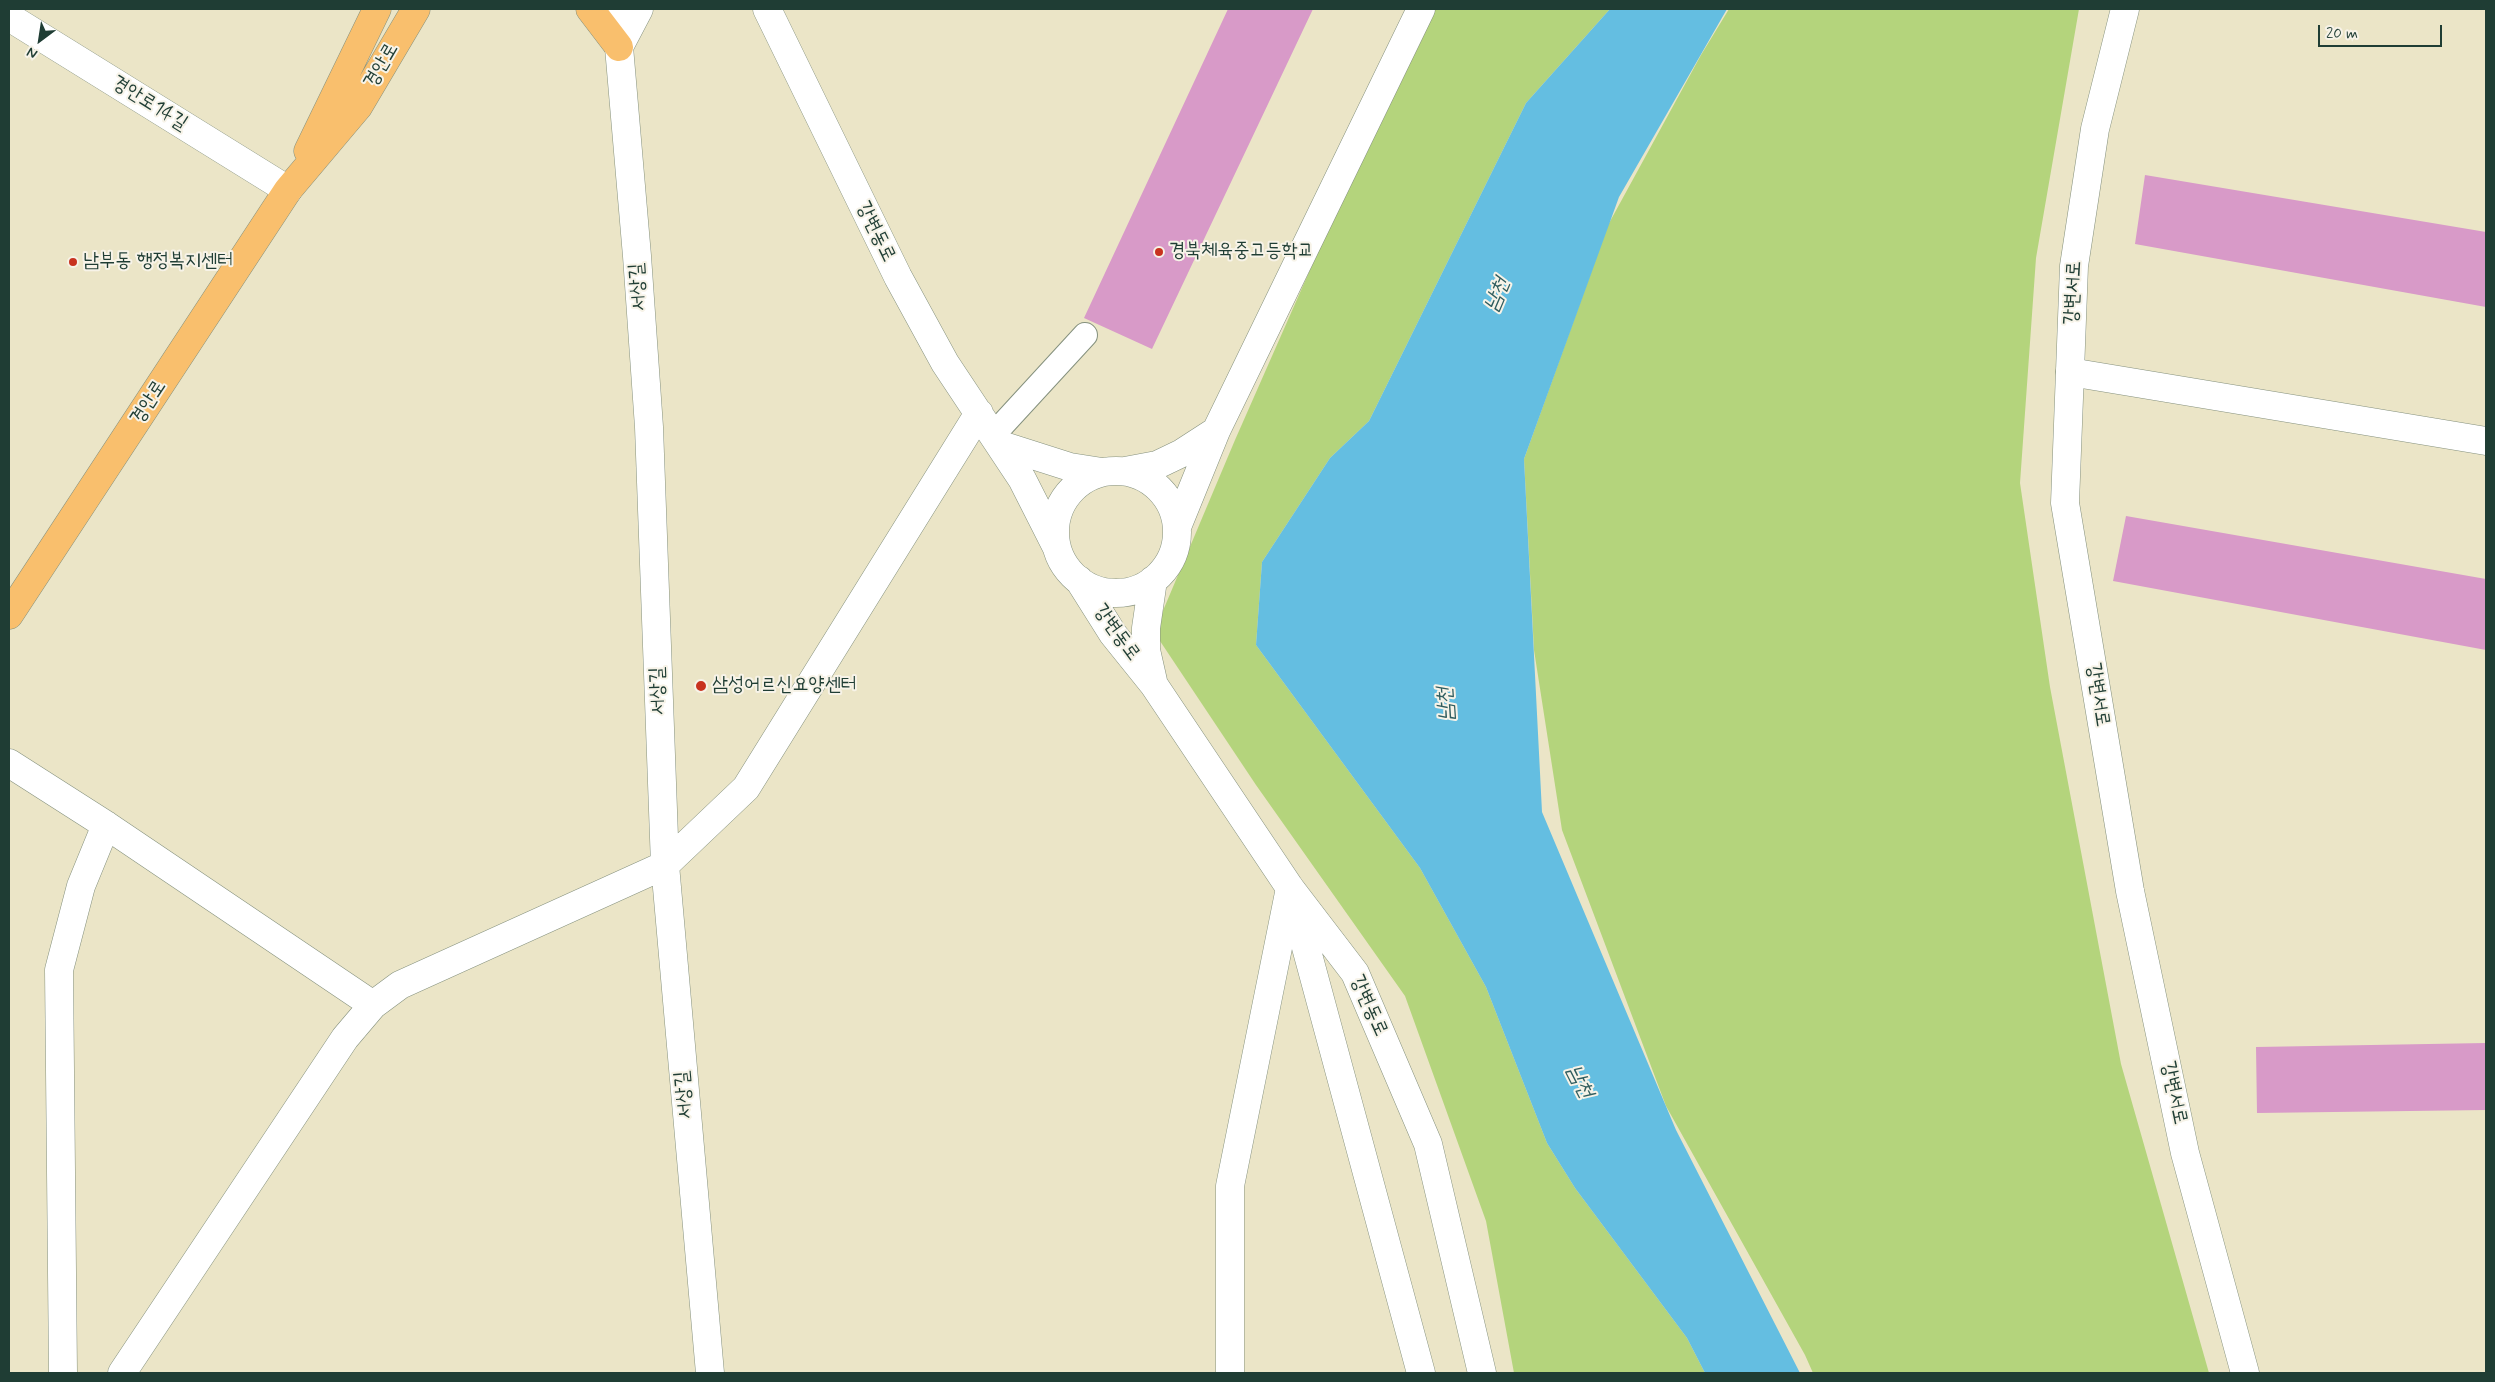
<!DOCTYPE html>
<meta charset="utf-8">
<style>
body{margin:0}
#map{position:relative;width:2495px;height:1382px;overflow:hidden;background:#ebe5c7;font-family:Mynerve,sans-serif}
canvas{display:block}
.frame{position:absolute;inset:0;border:10px solid #1f3d34;pointer-events:none}
.north{position:absolute;left:15px;top:15px;width:50px;height:50px;-webkit-text-stroke:4px #f7f3e8;paint-order:stroke;rotate:211deg;font-size:14px;font-weight:700;line-height:20px;text-align:center;color:#1f3d34}
.north::after{content:'';display:block;margin:auto;width:18px;height:22px;background:#1f3d34;clip-path:polygon(50% 0,100% 100%,50% 72%,0 100%)}
.scale{position:absolute;left:2318px;top:25px;width:124px;height:22px;box-sizing:border-box;border:2px solid #1f3d34;border-top:0;padding-left:6px;font-size:15px;line-height:18px;white-space:nowrap;color:#1f3d34;-webkit-text-stroke:4px #f7f3e8;paint-order:stroke}
</style>
<div id="map">
<canvas width="2495" height="1382"></canvas>
<div class="frame"></div>
<div class="north">N</div>
<div class="scale">20 m</div>
</div>
<script>
const g = document.querySelector('canvas').getContext('2d');
g.lineJoin = 'round';
function paint(path, color) { g.fillStyle = color; g.fill(path, 'evenodd'); }
const poly = rows => new Path2D(rows.map(r => 'M' + r).join(''));
function stroke(path, color, width, dash) { g.strokeStyle = color; g.lineWidth = width; g.lineCap = dash ? 'butt' : 'round'; g.setLineDash(dash || []); g.stroke(path); }
function write(font, color, halo, rows, align = 'center') {
  g.font = font + ' Mynerve,"Poor Story",sans-serif'; g.lineWidth = 4; g.setLineDash([]); g.textBaseline = 'middle'; g.strokeStyle = halo; g.fillStyle = color; for (const [text, x, y, turn = 0] of rows) {
    g.save(); g.translate(x, y); g.rotate((+turn || 0) * Math.PI / 180); g.textAlign = isNaN(turn) ? turn : align; if (halo) g.strokeText(text, 0, 0); g.fillText(text, 0, 0); g.restore();
  }
}
const green = poly([
 [1425,9,1610,9,1526,103,1369,421,1330,458,1262,562,1256,645,1420,868,1486,987,1547,1143,1575,1188,1687,1338,1705,1373,1514,1373,1486,1221,1405,996,1256,785,1154,632,1235,440],
 [1729,9,2079,9,2036,258,2020,483,2050,687,2121,1064,2209,1373,1813,1373,1805,1355,1666,1106,1562,830,1534,650,1524,459,1608,225,1701,55]
]);
const water = poly([
 [1610,9,1727,9,1619,197,1524,459,1542,812,1676,1130,1800,1373,1705,1373,1687,1338,1575,1188,1547,1143,1486,987,1420,868,1256,645,1262,562,1330,458,1369,421,1526,103]
]);
const building = poly([
 [1228,9,1313,9,1152,349,1084,318],
 [2145,175,2486,232,2486,307,2135,244],
 [2126,516,2486,579,2486,650,2113,581],
 [2486,1043,2486,1110,2257,1113,2256,1047]
]);
const service = poly([
 [994,434,1085,335]
]);
const minor = poly([
 [613,9,619,47,637,256,649,427,665,865,710,1373],
 [767,9,898,277,945,363,1022,479,1057,548],
 [9,17,288,190],
 [619,47,639,9],
 [2070,372,2486,441],
 [1001,445,1070,467,1102,472],
 [1125,471,1157,465,1182,453,1216,431],
 '1055 532a61 61 0 1 1 122 0a61 61 0 1 1-122 0Z',
 [1177,527,1216,431,1421,9],
 [1079,580,1113,634,1154,685,1290,888,1355,973,1428,1144,1482,1373],
 [1153,580,1146,628,1146,650,1153,681],
 [9,763,106,825,373,1005],
 [63,1373,59,970,81,886,106,825],
 [122,1373,345,1038,373,1005,400,985,665,865,746,788,979,413],
 [1230,1373,1230,1186,1290,888,1421,1373]
]);
const tertiary = poly([
 [2125,9,2095,129,2074,266,2065,503,2130,891,2185,1153,2245,1373]
]);
const primary = poly([
 [590,9,619,47],
 [308,151,377,9],
 [9,615,288,190,358,107,416,9]
]);
const markers = [
 [1159,252,5,"#c8321e"],
 [73,262,5,"#c8321e"],
 [701,686,6,"#c8321e"]
];
const streetNames = [
 ["경안로",382,66,-60],
 ["경안로14길",149,104,32],
 ["강변동로",875,232,64],
 ["서상길",639,287,-94],
 ["강변서로",2074,293,-87],
 ["경안로",149,403,-57],
 ["강변동로",1116,633,54],
 ["서상길",659,691,-92],
 ["강변서로",2097,695,81],
 ["강변동로",1368,1006,66],
 ["강변서로",2173,1093,78],
 ["서상길",685,1095,-95]
];
const poiNames = [
 ["경북체육중고등학교",1169,252],
 ["남부동 행정복지센터",83,262],
 ["삼성어르신요양센터",712,686]
];
const waterNames = [
 ["남천",1498,295,-67],
 ["남천",1447,704,-94],
 ["남천",1579,1082,63]
];
paint(green, '#b4d47c');
paint(water, '#64bee1');
paint(building, '#d89ac8');
stroke(service, '#85917e', 26);
stroke(minor, '#85917e', 29);
stroke(tertiary, '#85917e', 29);
stroke(primary, '#85917e', 29);
stroke(service, '#fff', 24);
stroke(minor, '#fff', 28);
stroke(tertiary, '#fff', 28);
stroke(primary, '#f9bf6d', 28);
for (const [x, y, r, color] of markers) { const dot = new Path2D(); dot.arc(x, y, r, 0, 2 * Math.PI); g.fillStyle = color; g.fill(dot); stroke(dot, '#f7f3e8', 2); }
write('20px', '#1f3d34', '#f7f3e8', streetNames);
write('20px', '#1f3d34', '#f7f3e8', poiNames, 'left');
write('italic 21px', '#305d5f', '#f7f3e8', waterNames);
</script>
